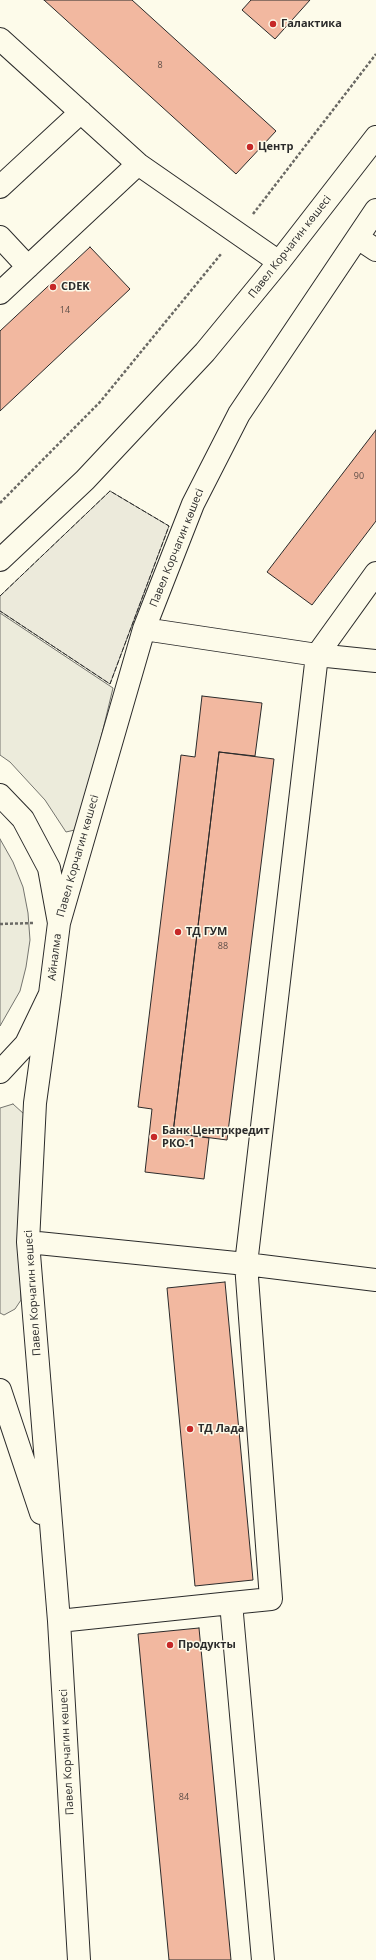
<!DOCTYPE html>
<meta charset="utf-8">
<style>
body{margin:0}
canvas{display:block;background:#fdfbea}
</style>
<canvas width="376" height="1960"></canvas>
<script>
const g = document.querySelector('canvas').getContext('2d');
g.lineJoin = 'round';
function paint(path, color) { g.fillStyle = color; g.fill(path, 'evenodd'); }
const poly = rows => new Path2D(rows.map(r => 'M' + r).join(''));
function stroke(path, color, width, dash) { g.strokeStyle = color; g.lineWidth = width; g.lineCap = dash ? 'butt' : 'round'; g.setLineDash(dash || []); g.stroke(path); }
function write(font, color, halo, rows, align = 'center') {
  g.font = font + ' "Open Sans",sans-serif'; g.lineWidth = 3; g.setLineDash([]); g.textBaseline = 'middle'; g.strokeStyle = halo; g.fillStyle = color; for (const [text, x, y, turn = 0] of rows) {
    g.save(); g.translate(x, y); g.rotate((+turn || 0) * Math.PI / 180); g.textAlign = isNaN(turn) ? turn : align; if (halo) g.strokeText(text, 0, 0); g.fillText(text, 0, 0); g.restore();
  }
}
const green = poly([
 [0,613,113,688,79,829,66,832,45,800,10,762,0,755,0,613],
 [0,839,13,862,23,887,28,913,30,940,26,967,20,991,0,1026,0,839],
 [13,1104,24,1114,19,1234,21,1300,15,1309,4,1315,0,1313,0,1108,13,1104]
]);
const parking = poly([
 [110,491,169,526,110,684,0,611,0,596,110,491]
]);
const building = poly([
 [44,0,132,0,276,131,236,174,44,0],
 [251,0,310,0,275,39,242,10,251,0],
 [90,247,130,289,0,411,0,331,90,247],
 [376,430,376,521,312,605,267,572,376,430],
 [202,696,262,703,255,756,219,752,173,1133,209,1138,204,1179,145,1172,152,1109,138,1107,181,755,195,757,202,696],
 [219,752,274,759,227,1140,173,1133,219,752],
 [225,1282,253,1580,195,1586,167,1288,225,1282],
 [199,1628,231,1960,169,1960,138,1634,199,1628]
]);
const path = poly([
 [253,214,376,54],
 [0,503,100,402,221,254],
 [0,924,33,923]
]);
const minor = poly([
 [0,39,138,164,279,262],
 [0,187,81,112],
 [0,237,28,267],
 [358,238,376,250],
 [0,293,138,164],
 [0,560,85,480,205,352,279,262,376,137],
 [144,629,317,655,376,661],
 [0,795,23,819,49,868,59,923,50,994,26,1044,0,1072],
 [59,923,144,629,193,504,239,414,376,210],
 [50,994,35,1103,28,1242,59,1621,79,1960],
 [28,1242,246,1264,376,1280],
 [0,1390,41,1513],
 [59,1621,231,1603],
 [263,1960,231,1603,271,1599,246,1264,317,655,376,573]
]);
const fence = poly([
 [0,596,110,491,169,526,110,684,0,611]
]);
const markers = [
 [273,24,4,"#c62828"],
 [250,147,4,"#c62828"],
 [53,287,4,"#c62828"],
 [178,932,4,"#c62828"],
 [154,1137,4,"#c62828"],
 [190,1429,4,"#c62828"],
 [170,1645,4,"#c62828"]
];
const numberNames = [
 ["8",160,65],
 ["14",65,310],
 ["90",359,476],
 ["88",223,946],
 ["84",184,1797]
];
const poiNames = [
 ["Галактика",281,24],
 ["Центр",258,147],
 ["CDEK",61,287],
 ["ТД ГУМ",186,932],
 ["Банк Центркредит",162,1131],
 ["РКО-1",162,1144],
 ["ТД Лада",198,1429],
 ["Продукты",178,1645]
];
const streetNames = [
 ["Павел Корчагин көшесі",290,247,-52],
 ["Павел Корчагин көшесі",177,548,-68],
 ["Павел Корчагин көшесі",78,856,-74],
 ["Айналма",55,957,-83],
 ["Павел Корчагин көшесі",33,1293,-94],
 ["Павел Корчагин көшесі",67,1752,-93]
];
paint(green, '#ecebdb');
stroke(green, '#74746e', 1);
paint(parking, '#eceadb');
stroke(parking, '#74746e', 1);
paint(building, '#f2b8a0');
stroke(building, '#2b2b2b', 1);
stroke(minor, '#2b2b2b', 24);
stroke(path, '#6a6964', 2.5, [3, 2]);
stroke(minor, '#fdfbea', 22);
stroke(fence, '#2b2b2b', 1, [5, 2]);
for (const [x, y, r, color] of markers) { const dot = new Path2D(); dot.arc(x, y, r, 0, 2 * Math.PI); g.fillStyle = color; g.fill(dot); stroke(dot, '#fdfbea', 1.5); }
write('9px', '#5d4e48', null, numberNames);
write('bold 11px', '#2b2b2b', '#fdfbea', poiNames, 'left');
write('11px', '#2b2b2b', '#fdfbea', streetNames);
</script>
